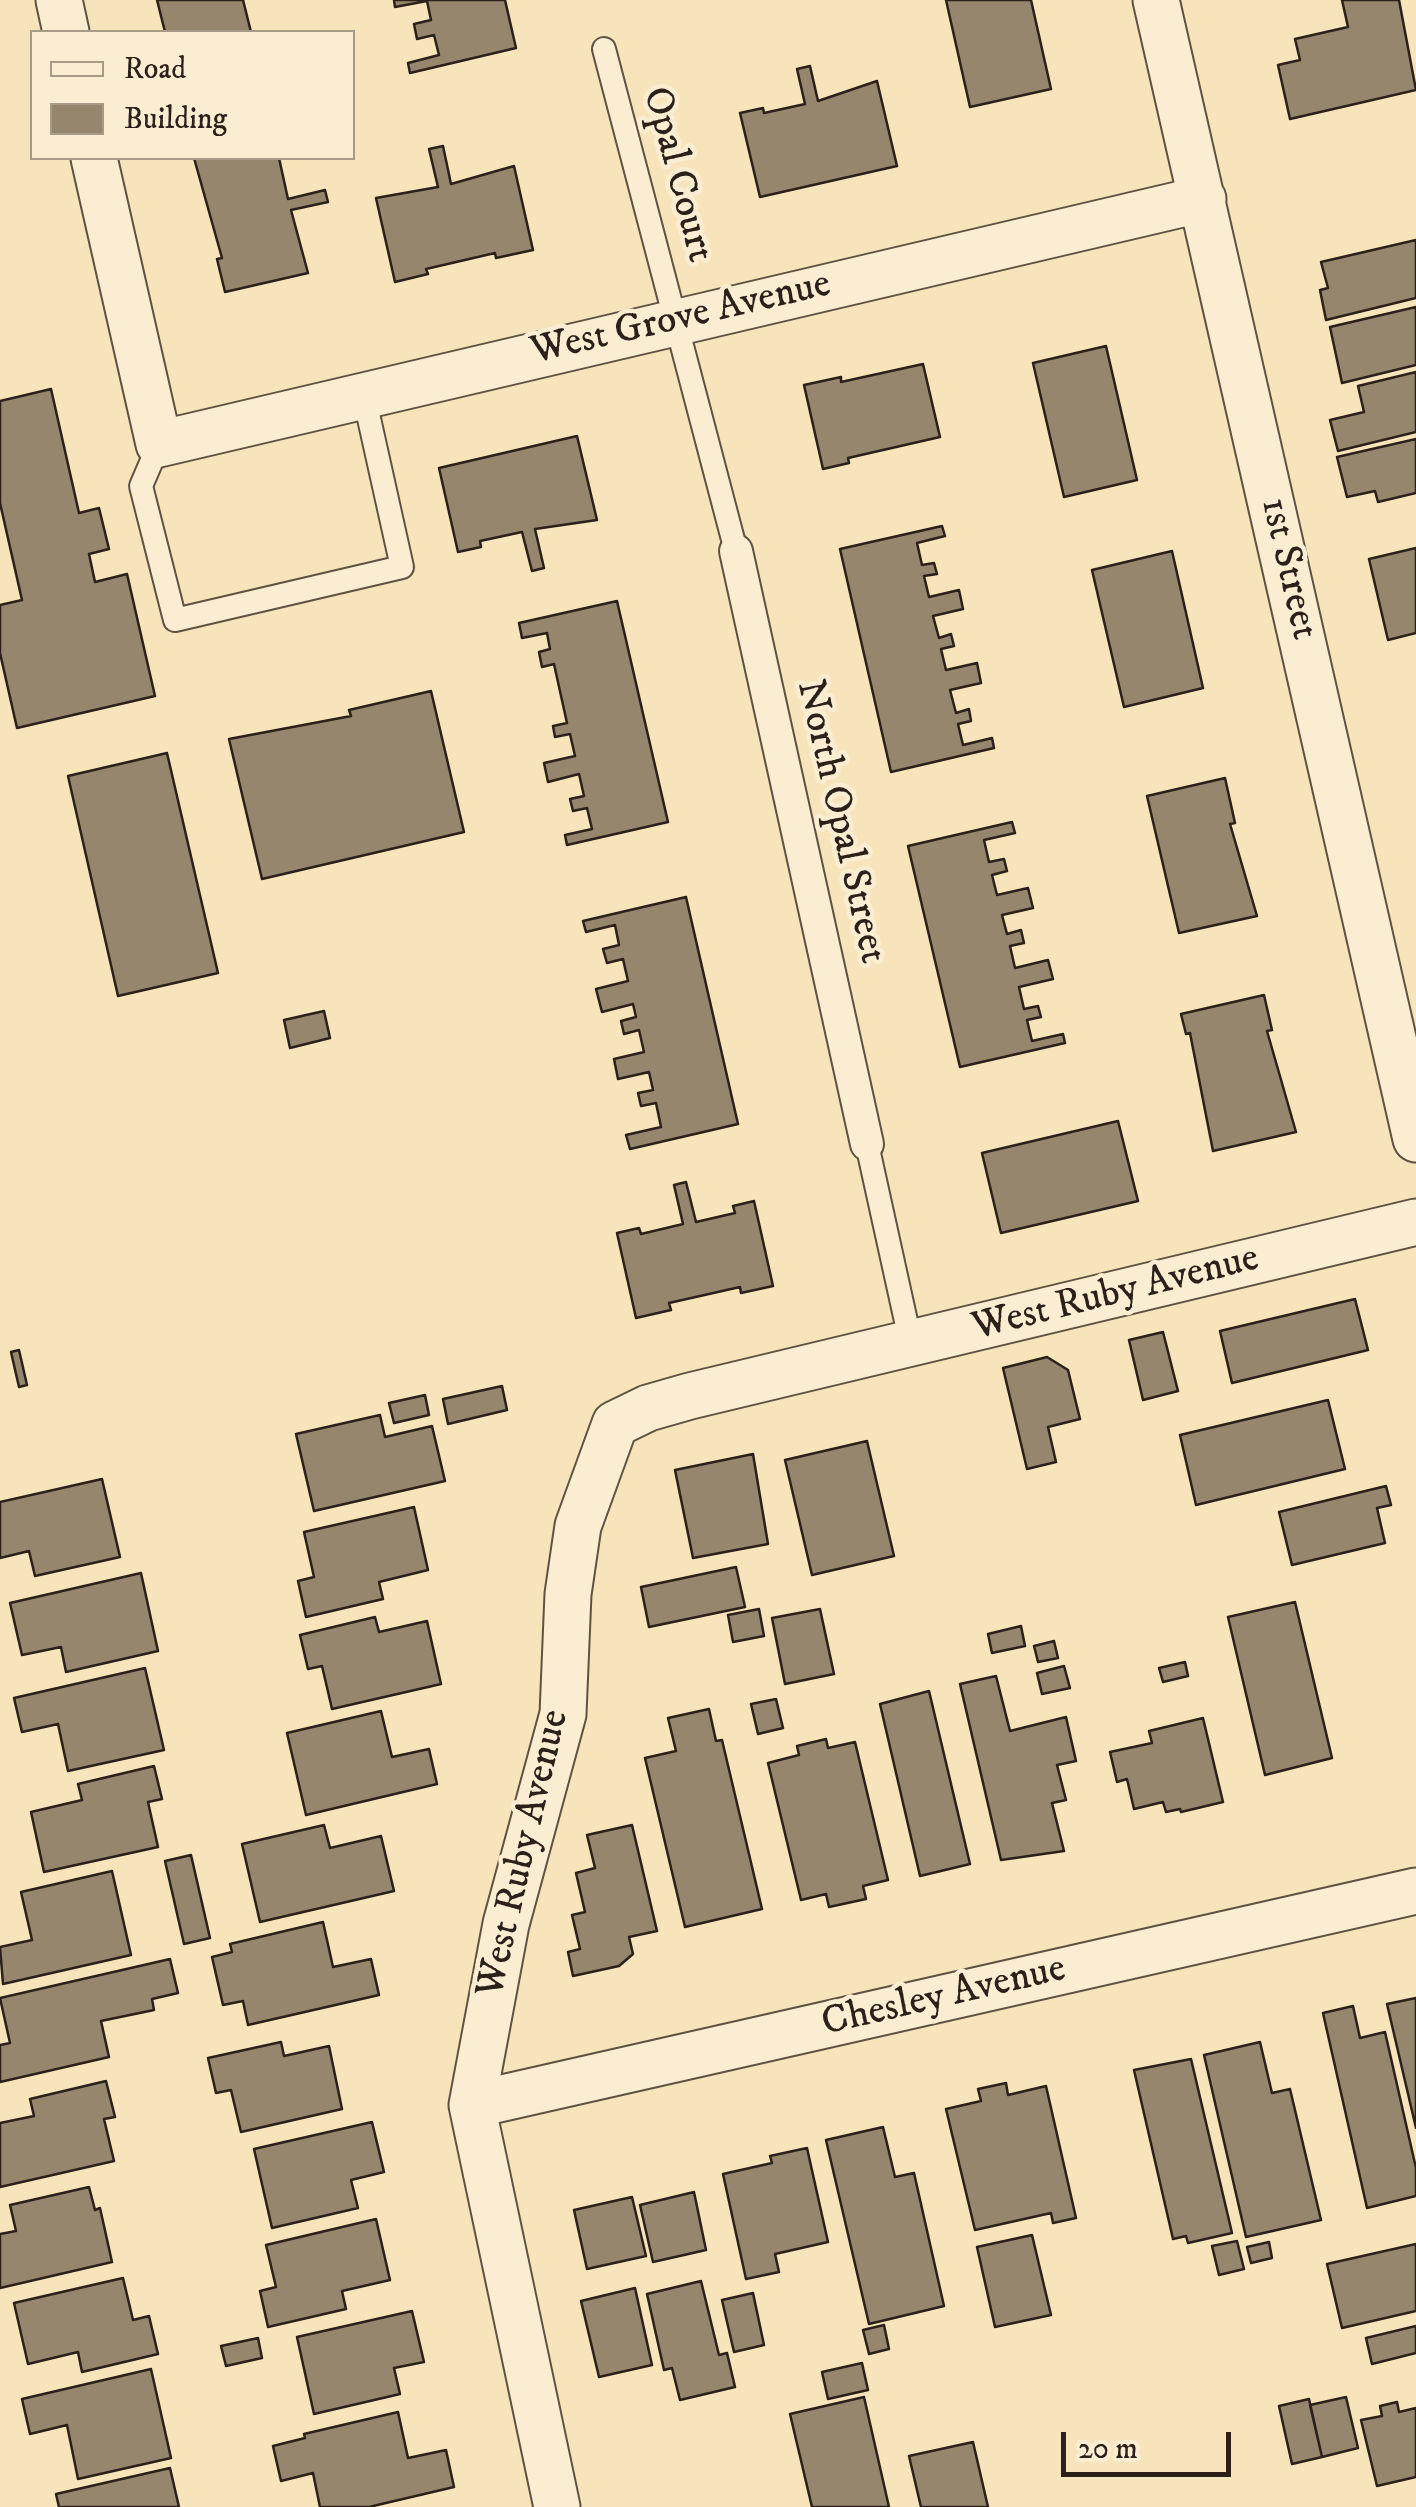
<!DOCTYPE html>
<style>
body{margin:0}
#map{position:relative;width:1416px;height:2507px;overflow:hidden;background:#f8e4ba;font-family:"IM FELL DW Pica",serif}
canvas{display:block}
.legend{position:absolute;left:30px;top:30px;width:325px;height:130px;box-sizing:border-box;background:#faedd2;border:2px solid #a79b88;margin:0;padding:12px 18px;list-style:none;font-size:30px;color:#2b211a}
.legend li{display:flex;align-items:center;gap:20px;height:50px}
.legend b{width:50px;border:2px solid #a79b88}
.scale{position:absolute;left:1061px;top:2432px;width:170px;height:45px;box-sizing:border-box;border:5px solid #2b211a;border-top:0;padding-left:12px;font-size:30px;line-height:35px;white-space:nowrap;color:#2b211a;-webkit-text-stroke:8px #faedd2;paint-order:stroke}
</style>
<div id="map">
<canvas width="1416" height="2507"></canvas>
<ul class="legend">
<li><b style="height:12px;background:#faedd2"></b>Road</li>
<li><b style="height:28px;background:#96866d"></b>Building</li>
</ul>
<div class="scale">20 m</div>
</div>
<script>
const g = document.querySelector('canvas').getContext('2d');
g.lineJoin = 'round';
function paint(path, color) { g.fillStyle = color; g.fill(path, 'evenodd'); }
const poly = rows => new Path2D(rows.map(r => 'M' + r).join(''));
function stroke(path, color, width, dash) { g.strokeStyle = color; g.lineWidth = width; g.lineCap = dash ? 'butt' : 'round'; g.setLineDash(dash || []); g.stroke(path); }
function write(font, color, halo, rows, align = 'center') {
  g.font = font + ' "IM FELL DW Pica",serif'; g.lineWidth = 9; g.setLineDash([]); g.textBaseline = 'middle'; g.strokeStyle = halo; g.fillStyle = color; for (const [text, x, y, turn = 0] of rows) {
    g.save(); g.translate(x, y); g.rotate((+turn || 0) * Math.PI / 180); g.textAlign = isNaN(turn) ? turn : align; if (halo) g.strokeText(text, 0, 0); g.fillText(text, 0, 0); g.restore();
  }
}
const building = poly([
 [157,0,243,0,251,32,165,32,157,0],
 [394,0,505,0,516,48,410,73,408,63,439,55,434,35,417,39,414,24,431,20,427,1,395,7,394,0],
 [946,0,1031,0,1051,89,970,107,946,0],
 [1342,0,1399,0,1416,90,1290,119,1278,65,1300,60,1295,39,1348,27,1342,0],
 [810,66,818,101,877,81,897,166,760,197,740,113,763,108,764,113,805,104,797,69,810,66],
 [443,146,451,184,514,166,533,250,496,258,495,253,426,269,428,274,395,282,376,198,438,187,429,149,443,146],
 [194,158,279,158,288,199,325,190,328,202,291,210,308,273,225,292,217,259,222,258,194,158],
 [1416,240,1416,298,1326,320,1320,290,1328,288,1321,262,1416,240],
 [1416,307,1416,365,1342,383,1330,327,1416,307],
 [1106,346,1137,480,1064,497,1033,363,1106,346],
 [923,364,940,437,848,458,849,463,823,469,804,385,841,377,841,382,923,364],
 [1416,372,1416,432,1338,451,1330,420,1364,412,1358,386,1416,372],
 [51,389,79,513,99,508,109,549,89,554,95,582,127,574,155,696,17,728,0,653,0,605,22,600,0,503,0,401,51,389],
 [577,436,597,520,535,529,544,568,532,571,522,532,480,541,481,547,458,552,439,468,577,436],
 [1416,439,1416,493,1378,502,1375,491,1347,497,1337,457,1416,439],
 [942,526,945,536,917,543,922,565,934,563,937,574,924,576,929,597,959,590,963,609,933,616,939,638,951,634,954,646,941,649,946,670,977,663,981,683,950,690,956,713,969,709,971,721,958,724,963,745,992,738,994,748,891,772,840,549,942,526],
 [1416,548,1416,633,1388,640,1369,559,1416,548],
 [1172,551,1203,688,1124,707,1092,570,1172,551],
 [617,601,668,822,567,845,565,835,592,829,587,808,573,811,570,799,584,796,579,774,548,782,544,763,575,756,570,734,555,737,553,726,567,723,554,664,542,667,539,652,550,649,547,633,522,638,519,623,617,601],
 [431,691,464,832,262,879,229,739,351,716,349,710,431,691],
 [167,753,218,973,118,996,68,776,167,753],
 [1225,778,1235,823,1230,824,1257,916,1179,933,1147,796,1225,778],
 [1012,822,1015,833,984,840,989,862,1004,859,1007,871,992,875,997,895,1028,888,1033,908,1002,915,1007,934,1021,930,1024,943,1010,946,1015,968,1048,960,1053,979,1019,987,1024,1009,1038,1006,1041,1017,1027,1020,1032,1041,1063,1034,1065,1043,960,1067,908,846,1012,822],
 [686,897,738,1124,630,1149,626,1135,661,1127,656,1103,641,1106,638,1093,653,1090,649,1072,618,1079,614,1059,644,1052,639,1030,624,1034,621,1021,636,1017,633,1004,602,1012,596,989,628,981,623,959,607,963,603,949,619,945,615,925,586,932,583,921,686,897],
 [1264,995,1272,1030,1267,1031,1296,1132,1213,1151,1190,1033,1186,1034,1181,1014,1264,995],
 [324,1011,330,1038,290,1048,284,1020,324,1011],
 [1118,1121,1138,1201,1001,1233,982,1153,1118,1121],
 [686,1182,696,1222,735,1213,733,1206,754,1201,773,1286,741,1293,740,1287,669,1303,671,1310,636,1318,617,1233,639,1228,641,1234,683,1224,674,1185,686,1182],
 [1355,1299,1368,1350,1232,1383,1220,1331,1355,1299],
 [1163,1332,1178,1391,1143,1400,1129,1340,1163,1332],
 [19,1350,27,1385,19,1387,11,1352,19,1350],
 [1047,1357,1068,1370,1080,1419,1048,1427,1056,1462,1027,1469,1003,1368,1047,1357],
 [502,1386,507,1410,448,1424,443,1399,502,1386],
 [425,1395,429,1415,394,1423,389,1403,425,1395],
 [1328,1400,1345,1469,1196,1505,1180,1435,1328,1400],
 [380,1415,385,1437,432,1426,445,1481,314,1511,296,1434,380,1415],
 [867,1441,894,1556,812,1575,785,1460,867,1441],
 [753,1454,768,1544,693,1558,675,1470,753,1454],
 [102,1479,120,1557,35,1576,29,1551,0,1558,0,1502,102,1479],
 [1386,1486,1391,1505,1377,1508,1385,1543,1292,1565,1279,1512,1386,1486],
 [414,1507,428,1570,379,1582,383,1599,306,1617,298,1581,314,1577,304,1532,414,1507],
 [736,1567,745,1607,649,1627,641,1587,736,1567],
 [141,1573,158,1651,66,1672,61,1647,22,1655,10,1603,141,1573],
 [1295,1602,1332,1758,1265,1775,1228,1617,1295,1602],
 [759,1609,764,1636,733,1642,728,1615,759,1609],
 [820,1609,834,1674,785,1684,772,1618,820,1609],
 [375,1617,379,1632,427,1621,441,1684,332,1709,322,1666,308,1669,300,1635,375,1617],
 [1021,1626,1025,1646,992,1653,988,1634,1021,1626],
 [1054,1641,1058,1658,1038,1662,1034,1646,1054,1641],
 [1185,1662,1188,1676,1163,1682,1159,1668,1185,1662],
 [1064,1666,1070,1688,1042,1694,1037,1673,1064,1666],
 [145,1668,164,1750,68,1771,58,1724,22,1732,14,1698,145,1668],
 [996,1676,1010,1731,1066,1717,1076,1761,1057,1765,1066,1800,1052,1803,1064,1851,1001,1860,960,1684,996,1676],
 [929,1691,970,1864,920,1876,880,1704,929,1691],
 [776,1699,783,1728,758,1734,751,1704,776,1699],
 [709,1709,716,1741,722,1740,762,1909,685,1927,645,1758,676,1751,668,1718,709,1709],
 [381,1711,392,1757,429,1749,437,1784,306,1815,287,1733,381,1711],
 [1203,1718,1223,1802,1181,1812,1180,1809,1166,1812,1163,1802,1134,1809,1127,1779,1117,1782,1110,1752,1152,1743,1149,1731,1203,1718],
 [826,1739,828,1748,855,1742,888,1880,863,1886,866,1899,829,1907,826,1894,801,1900,768,1763,799,1755,797,1746,826,1739],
 [154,1766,162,1799,148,1802,158,1847,44,1872,31,1812,82,1800,78,1784,154,1766],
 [324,1825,330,1848,381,1836,394,1891,260,1922,242,1844,324,1825],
 [632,1825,657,1931,629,1937,633,1954,619,1966,573,1976,568,1952,580,1949,572,1915,585,1912,576,1873,595,1868,587,1835,632,1825],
 [191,1855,210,1938,184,1944,165,1861,191,1855],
 [112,1871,131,1955,3,1984,0,1947,32,1940,21,1892,112,1871],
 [323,1922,333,1967,371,1959,379,1995,248,2025,243,2001,223,2005,212,1957,232,1952,230,1944,323,1922],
 [170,1959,178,1993,152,1999,154,2010,101,2021,109,2057,0,2082,0,2045,10,2043,0,1998,170,1959],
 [1416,1998,1416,2128,1387,2004,1416,1998],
 [1353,2006,1360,2038,1385,2032,1416,2168,1416,2196,1367,2208,1323,2013,1353,2006],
 [281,2042,284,2056,329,2046,342,2109,241,2132,231,2090,216,2093,208,2058,281,2042],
 [1260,2042,1272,2093,1290,2089,1321,2220,1246,2237,1204,2055,1260,2042],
 [1191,2059,1232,2233,1188,2243,1186,2236,1173,2239,1134,2070,1191,2059],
 [106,2081,115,2117,104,2119,114,2161,0,2187,0,2123,34,2116,30,2099,106,2081],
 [1006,2083,1008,2095,1046,2086,1076,2218,1053,2223,1051,2213,975,2230,946,2109,981,2101,978,2089,1006,2083],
 [372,2122,384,2172,351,2180,358,2208,272,2228,254,2149,372,2122],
 [883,2127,895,2177,914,2173,944,2306,869,2324,826,2140,883,2127],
 [807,2148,828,2242,775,2254,779,2272,746,2279,723,2174,772,2163,770,2156,807,2148],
 [89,2187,95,2210,100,2208,112,2262,0,2288,0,2234,16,2231,10,2205,89,2187],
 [694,2192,706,2250,653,2262,640,2205,694,2192],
 [632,2197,646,2256,587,2269,574,2210,632,2197],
 [376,2219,390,2280,342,2291,346,2309,268,2327,260,2291,276,2287,266,2245,376,2219],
 [1032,2235,1051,2315,995,2327,977,2247,1032,2235],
 [1237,2241,1244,2269,1219,2275,1212,2246,1237,2241],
 [1269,2242,1272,2258,1251,2263,1247,2247,1269,2242],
 [1416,2244,1416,2311,1342,2328,1327,2264,1416,2244],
 [123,2278,133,2320,149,2316,158,2354,82,2372,78,2352,28,2364,14,2303,123,2278],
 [701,2281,719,2355,727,2353,735,2387,680,2400,672,2368,664,2370,647,2294,701,2281],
 [635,2288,652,2365,599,2377,581,2301,635,2288],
 [753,2293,764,2345,734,2352,722,2300,753,2293],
 [412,2311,424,2362,394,2368,400,2394,314,2414,297,2337,412,2311],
 [884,2325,889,2349,869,2354,863,2330,884,2325],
 [1416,2326,1416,2353,1372,2364,1366,2338,1416,2326],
 [258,2338,262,2358,226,2366,221,2346,258,2338],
 [862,2363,868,2390,828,2399,822,2372,862,2363],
 [151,2369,171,2458,78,2479,67,2425,30,2434,22,2399,151,2369],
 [864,2397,889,2507,812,2507,790,2414,864,2397],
 [1346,2397,1358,2448,1322,2457,1310,2405,1346,2397],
 [1309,2399,1322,2457,1292,2464,1279,2406,1309,2399],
 [1397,2402,1399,2412,1416,2408,1416,2477,1377,2486,1361,2420,1382,2416,1380,2406,1397,2402],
 [398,2412,408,2458,446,2450,454,2487,369,2507,320,2507,313,2473,281,2481,273,2446,305,2438,304,2434,398,2412],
 [973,2442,988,2507,921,2507,909,2456,973,2442],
 [170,2468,179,2507,59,2507,56,2494,170,2468]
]);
const service = poly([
 [604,49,736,551],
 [159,444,141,486,175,620,402,567,364,396],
 [867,1144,911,1344]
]);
const pedestrian = poly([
 [736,551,867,1144]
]);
const minor = poly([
 [59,0,66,32],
 [1156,0,1416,1139],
 [94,158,159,444,1203,199],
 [472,2105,1416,1891],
 [557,2507,472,2105,506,1924,563,1714,568,1594,578,1526,615,1424,648,1408,690,1396,1416,1222]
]);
const streetNames = [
 ["Opal Court",676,175,75],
 ["West Grove Avenue",681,320,-13],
 ["1st Street",1287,569,77],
 ["North Opal Street",839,822,77],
 ["West Ruby Avenue",1116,1295,-14],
 ["West Ruby Avenue",525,1854,-77],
 ["Chesley Avenue",944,1998,-13]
];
paint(building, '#96866d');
stroke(building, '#2b211a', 2.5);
stroke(service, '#5e5242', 26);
stroke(pedestrian, '#5e5242', 36);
stroke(minor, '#5e5242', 49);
stroke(service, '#faedd2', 22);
stroke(pedestrian, '#faedd2', 32);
stroke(minor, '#faedd2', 45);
write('40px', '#2b211a', '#faedd2', streetNames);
</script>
